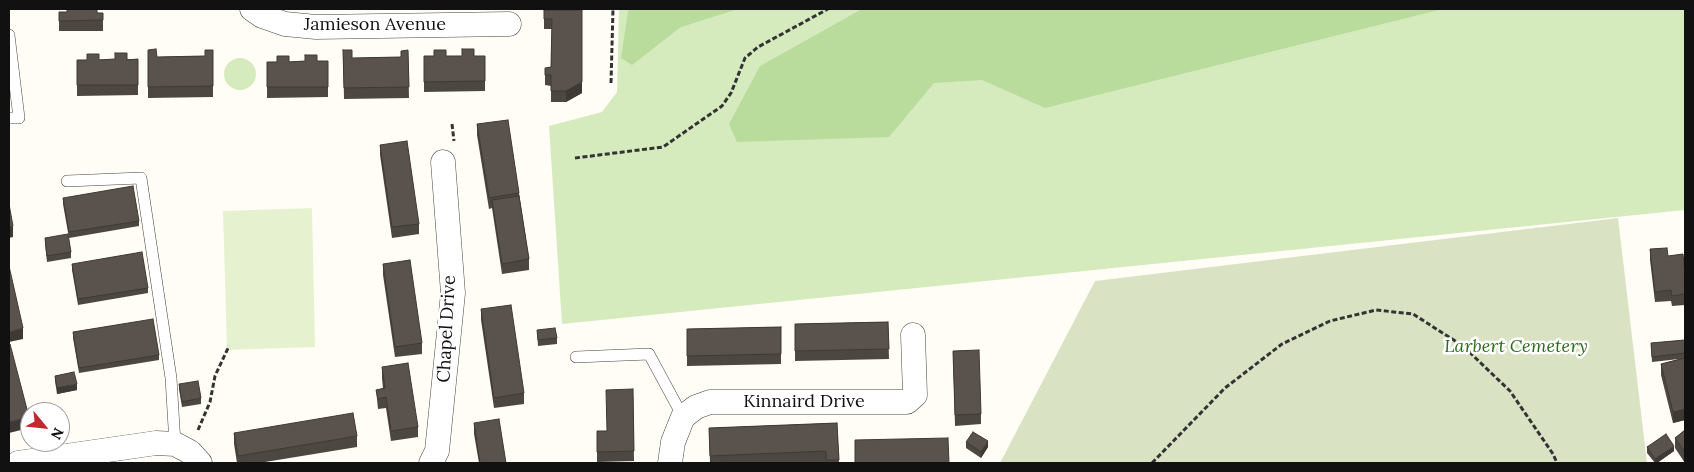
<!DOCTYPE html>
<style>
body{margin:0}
#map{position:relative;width:1694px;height:472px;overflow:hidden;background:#fffdf5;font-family:Lora,serif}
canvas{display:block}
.frame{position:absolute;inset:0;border:10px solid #111;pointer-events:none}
.north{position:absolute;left:20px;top:402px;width:50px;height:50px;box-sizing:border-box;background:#fff;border:1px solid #a0a0a0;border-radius:50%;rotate:118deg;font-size:14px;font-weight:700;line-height:20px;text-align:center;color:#111}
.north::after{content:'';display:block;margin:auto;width:18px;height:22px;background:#c4262e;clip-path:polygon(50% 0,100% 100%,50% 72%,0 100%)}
</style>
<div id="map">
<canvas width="1694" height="472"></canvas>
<div class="frame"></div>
<div class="north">N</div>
</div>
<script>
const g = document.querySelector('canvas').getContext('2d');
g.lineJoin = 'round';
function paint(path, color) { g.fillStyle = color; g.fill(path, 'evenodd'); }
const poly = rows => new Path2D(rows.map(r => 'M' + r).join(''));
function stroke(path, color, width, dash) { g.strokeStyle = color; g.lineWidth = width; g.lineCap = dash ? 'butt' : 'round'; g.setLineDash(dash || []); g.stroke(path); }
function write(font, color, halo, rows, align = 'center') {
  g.font = font + ' Lora,serif'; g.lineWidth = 5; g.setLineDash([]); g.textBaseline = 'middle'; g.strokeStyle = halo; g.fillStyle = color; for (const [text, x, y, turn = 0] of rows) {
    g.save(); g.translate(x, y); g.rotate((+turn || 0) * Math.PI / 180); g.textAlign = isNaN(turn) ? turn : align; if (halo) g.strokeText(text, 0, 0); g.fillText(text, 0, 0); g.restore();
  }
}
const green = poly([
 [619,9,1685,9,1685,210,562,324,549,126,602,112,617,92],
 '224 74a16 16 0 1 1 32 0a16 16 0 1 1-32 0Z'
]);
const forest = poly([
 [630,9,738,9,681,27,632,65,621,58,628,11],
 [862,9,1443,9,1045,108,982,80,934,83,889,137,737,142,729,124,760,66]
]);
const cemetery = poly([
 [1618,218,1647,463,1000,463,1095,281]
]);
const pitch = poly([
 [312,208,315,347,227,350,223,211]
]);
const path = poly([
 [611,83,613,9],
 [452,124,454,141],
 [575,158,663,147,722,106,731,93,745,58,758,47,828,9],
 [198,430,210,402,215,376,229,346],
 [1152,463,1225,388,1282,344,1330,321,1376,310,1413,314,1463,346,1510,391,1553,454,1557,463]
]);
const service = poly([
 [9,35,19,118,9,118],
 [67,181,141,178,171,378,175,444],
 [576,357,649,354,683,417]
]);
const minor = poly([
 [252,9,262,16,285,24,316,27,509,24],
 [18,463,156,443,175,444,190,452,200,463],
 [431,463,437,451,453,293,443,162],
 [670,463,673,442,683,417,696,407,710,402,907,402,915,395,913,335]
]);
const wall = poly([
 [544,10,582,10,582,93,566,102,551,102,551,86,545,85,545,68,551,67,552,29,544,29],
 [59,12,103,13,103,31,59,31],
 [148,50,157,57,205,56,213,50,213,97,148,98],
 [343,50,352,58,401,57,408,50,409,98,344,99],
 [424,56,485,56,485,91,424,92],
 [138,59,138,95,77,96,77,60],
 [328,61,328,97,267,98,267,62],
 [477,124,519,193,529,259,529,270,502,274,492,208,489,209,477,135],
 [380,145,419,224,419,234,392,238,380,155],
 [63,198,139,221,139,226,69,238,63,204],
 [45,238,71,252,71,258,47,262,45,244],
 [1650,249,1668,256,1685,275,1685,305,1672,306,1671,301,1655,302,1650,260],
 [72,264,148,288,148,293,78,305,72,270],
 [383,264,422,343,422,354,395,357,383,275],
 [481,309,524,393,524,404,494,408,481,320],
 [888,322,889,359,795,361,795,324],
 [781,327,781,364,687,366,687,329],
 [537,330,557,338,557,344,538,346],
 [73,332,159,355,159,360,79,373,73,338],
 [1685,340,1685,420,1673,423,1661,375,1661,364,1679,359,1652,362,1651,343],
 [953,351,981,414,981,424,955,426],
 [382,367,418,427,418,437,391,441,386,408,378,409,376,390,383,389,382,378],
 [55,376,77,390,57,394,55,381],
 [179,384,201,398,201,404,182,407,179,389],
 [633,389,634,461,597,462,597,431,607,431],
 [474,423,506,463,479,463,474,434],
 [837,423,839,463,826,463,826,462,793,463,710,463,709,428],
 [1685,430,1685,463,1675,448,1675,438],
 [234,433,357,436,357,447,259,463,237,463,234,444],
 [966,442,988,447,981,458,966,448],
 [1647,447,1674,451,1657,463,1655,463,1647,453]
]);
const shadedWall = poly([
 [582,10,582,93,566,102,566,91],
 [13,226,13,237,9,238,9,227],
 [23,328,23,339,9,342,9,332],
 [77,384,77,390,57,394,57,388],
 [1685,409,1685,420,1673,423,1673,412],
 [29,417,29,428,9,433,9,422],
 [988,441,988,447,981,458,981,452],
 [1674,446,1674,451,1657,463,1655,463,1655,459]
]);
const building = poly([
 [67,9,97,9,97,13,103,13,103,20,59,21,59,12,67,12,67,9],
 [544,10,582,10,582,82,566,91,551,91,551,75,545,75,545,68,551,67,552,19,544,19,544,10],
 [156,49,157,57,205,56,205,50,213,50,213,86,148,87,148,50,156,49],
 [462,49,474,49,474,56,485,56,485,81,424,82,424,56,434,56,434,50,446,50,446,56,462,56,462,49],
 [343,50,352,50,352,58,401,57,401,51,408,50,409,87,344,88,343,50],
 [115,53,127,53,127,60,138,59,138,85,77,85,77,60,87,60,87,54,99,54,99,60,115,59,115,53],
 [305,55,317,55,317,61,328,61,328,87,267,87,267,62,277,62,277,56,289,56,289,62,305,61,305,55],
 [508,120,519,193,489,198,477,124,508,120],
 [407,141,419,224,392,227,380,145,407,141],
 [133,186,139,221,69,232,63,198,133,186],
 [519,196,529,259,502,264,492,200,519,196],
 [9,204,13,226,9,227,9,204],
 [68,234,71,252,47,256,45,238,68,234],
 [1667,248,1668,256,1683,254,1685,275,1685,294,1672,296,1671,290,1655,292,1650,249,1667,248],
 [142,252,148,288,78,299,72,264,142,252],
 [410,260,422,343,395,347,383,264,410,260],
 [9,266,23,328,9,332,9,266],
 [511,305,524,393,494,398,481,309,511,305],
 [153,319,159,355,79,368,73,332,153,319],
 [888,322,889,349,795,351,795,324,888,322],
 [781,327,781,354,687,356,687,329,781,327],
 [555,328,557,338,538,340,537,330,555,328],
 [1685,340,1685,353,1652,357,1651,343,1685,340],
 [9,344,10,344,29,417,9,422,9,344],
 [979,350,981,414,955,415,953,351,979,350],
 [1685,358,1685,409,1673,412,1661,364,1685,358],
 [408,363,418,427,391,431,386,397,378,399,376,390,385,388,382,367,408,363],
 [74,372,77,384,57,388,55,376,74,372],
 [198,381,201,398,182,402,179,384,198,381],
 [633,389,634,451,597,452,597,431,607,431,606,390,633,389],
 [353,413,357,436,238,456,234,433,353,413],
 [499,419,506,463,480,463,474,423,499,419],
 [837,423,839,460,826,460,826,451,710,456,709,428,837,423],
 [1685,430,1685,452,1675,438,1685,430],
 [973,432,988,441,981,452,966,442,973,432],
 [1666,434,1674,446,1655,459,1647,447,1666,434],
 [948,438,949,463,855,463,855,440,948,438]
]);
const streetNames = [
 ["Jamieson Avenue",375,25],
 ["Chapel Drive",447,329,-87],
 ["Kinnaird Drive",804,402]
];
const parkNames = [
 ["Larbert Cemetery",1516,347]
];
paint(green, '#d5ebbd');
paint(forest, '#b9dc9c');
paint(cemetery, '#d9e3c4');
paint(pitch, '#e6f2cf');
stroke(service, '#444', 12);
stroke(minor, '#444', 25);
stroke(path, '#333', 3, [5, 2.5]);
stroke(service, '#fff', 11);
stroke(minor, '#fff', 24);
paint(wall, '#4d4742');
paint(shadedWall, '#3f3936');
paint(building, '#5a524d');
stroke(building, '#3f3936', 1);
write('18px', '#111', '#fff', streetNames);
write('italic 18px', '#2f6b1f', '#fff', parkNames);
</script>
